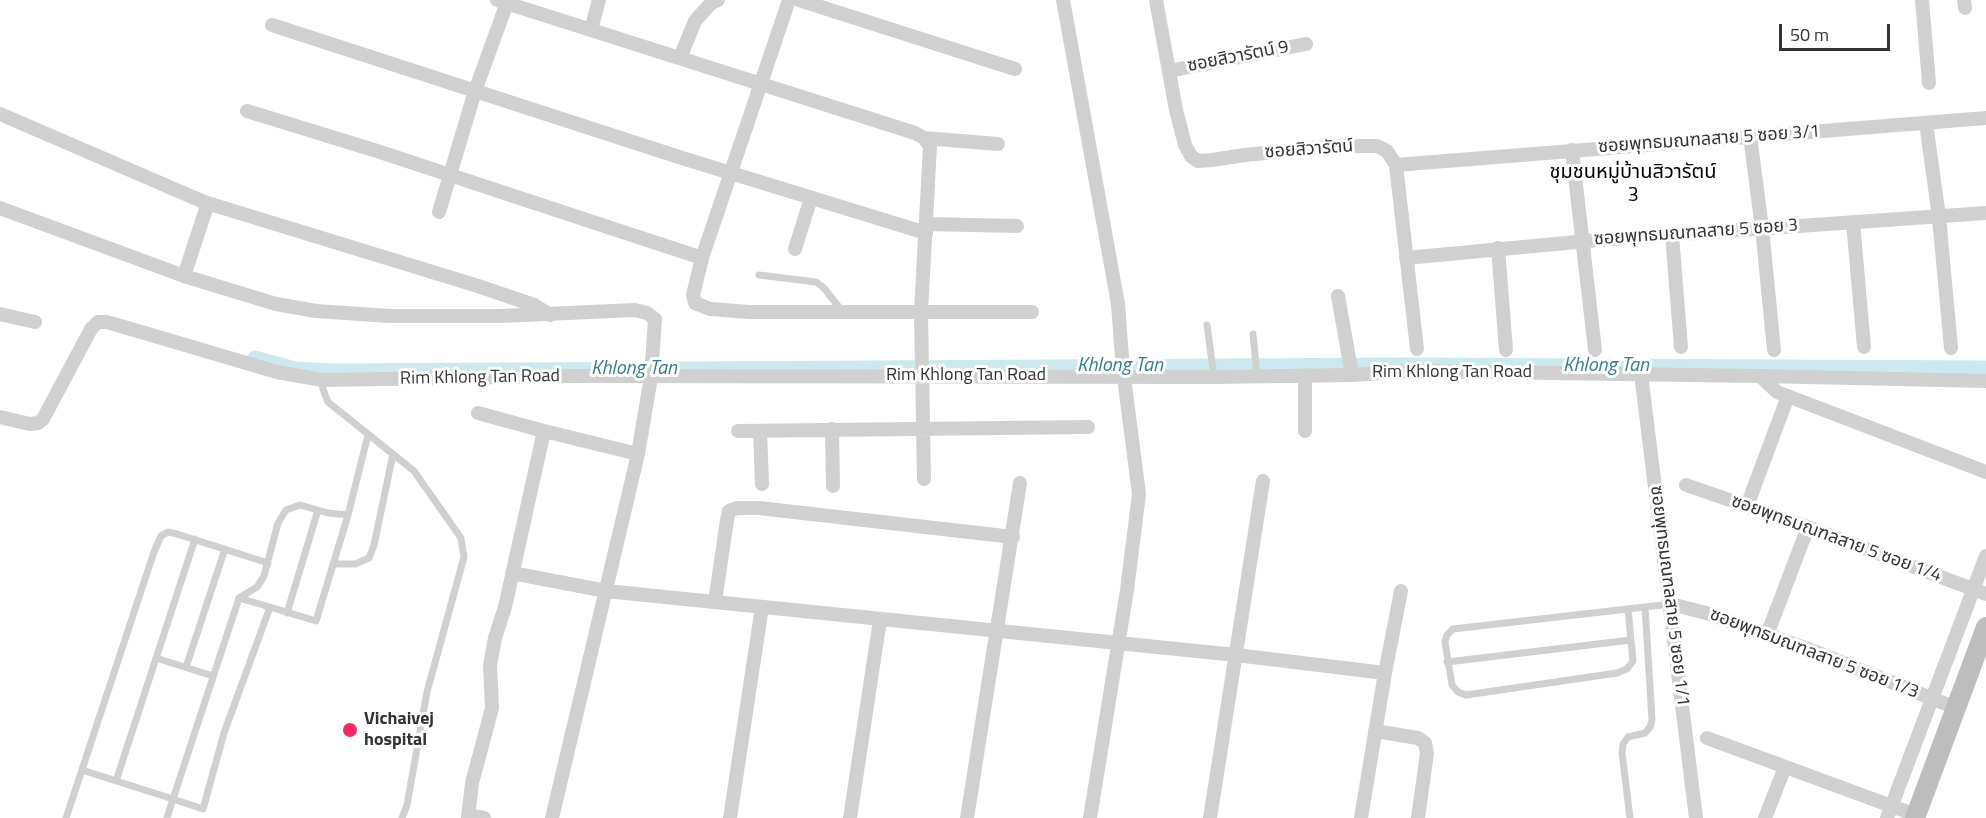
<!DOCTYPE html>
<meta charset="utf-8">
<style>
body{margin:0}
#map{position:relative;width:1986px;height:818px;overflow:hidden;background:#fff;font-family:"Titillium Web",sans-serif}
canvas{display:block}
.scale{position:absolute;left:1779px;top:24px;width:111px;height:27px;box-sizing:border-box;border:3px solid #333;border-top:0;padding-left:8px;font-size:18px;line-height:21px;white-space:nowrap;color:#333;-webkit-text-stroke:4px #fff;paint-order:stroke}
</style>
<div id="map">
<canvas width="1986" height="818"></canvas>
<div class="scale">50 m</div>
</div>
<script>
const g = document.querySelector('canvas').getContext('2d');
g.lineJoin = 'round';
const poly = rows => new Path2D(rows.map(r => 'M' + r).join(''));
function stroke(path, color, width, dash) { g.strokeStyle = color; g.lineWidth = width; g.lineCap = dash ? 'butt' : 'round'; g.setLineDash(dash || []); g.stroke(path); }
function write(font, color, halo, rows, align = 'center') {
  g.font = font + ' "Titillium Web","Noto Sans Thai",sans-serif'; g.lineWidth = 6; g.setLineDash([]); g.textBaseline = 'middle'; g.strokeStyle = halo; g.fillStyle = color; for (const [text, x, y, turn = 0] of rows) {
    g.save(); g.translate(x, y); g.rotate((+turn || 0) * Math.PI / 180); g.textAlign = isNaN(turn) ? turn : align; if (halo) g.strokeText(text, 0, 0); g.fillText(text, 0, 0); g.restore();
  }
}
const canal = poly([
 [255,358,295,369,329,371,1404,365,1986,368]
]);
const service = poly([
 [759,275,816,282,824,288,842,311],
 [1207,325,1214,377],
 [1253,334,1257,376],
 [322,380,323,389,328,402,414,471,461,538,464,557,427,692,407,805,402,818],
 [348,515,316,621,270,607,224,733,203,809,173,799,239,598,257,587,264,576,278,523,286,510,300,505,328,513,348,515,368,435],
 [333,564,355,564,369,558,374,545,393,454],
 [239,598,270,607],
 [1628,609,1633,661,1627,669,1617,673,1466,695,1458,692,1452,685,1445,642,1447,635,1453,629,1671,604],
 [287,613,318,510],
 [156,658,213,676],
 [1447,662,1631,640],
 [186,667,225,549],
 [82,770,173,799,167,818],
 [116,781,195,539],
 [66,818,154,552,161,536,168,532,177,534,268,563],
 [1630,818,1622,753,1623,744,1628,737,1645,733,1650,727,1652,720,1645,607]
]);
const minor = poly([
 [497,0,915,133,924,138,930,146,921,312,924,479],
 [789,0,702,258,693,295,695,303,710,309,749,312,1032,312],
 [799,0,1015,69],
 [1063,0,1118,304,1123,370,1139,494,1127,590,1090,818],
 [1156,0,1176,110,1185,145,1191,156,1198,161,1212,160,1245,155,1326,147,1366,146,1377,146,1387,151,1396,165,1417,349],
 [1922,0,1929,83],
 [1964,0,1965,8],
 [272,25,682,158,926,233],
 [591,30,599,0],
 [680,58,695,21,711,3,718,0],
 [1169,71,1306,44],
 [247,111,377,151,702,258],
 [0,114,204,202,478,286,534,305,550,315],
 [1926,123,1939,217,1951,348],
 [1750,136,1762,228,1774,350],
 [924,138,998,144],
 [1572,150,1595,350],
 [1396,165,1986,118],
 [0,208,184,276,276,304,316,311,389,316,501,316,635,310,647,313,655,319,651,377,638,454,552,818],
 [439,212,475,91,508,0],
 [1853,222,1864,347],
 [926,224,1017,226],
 [1672,235,1681,347],
 [1498,248,1506,350],
 [795,249,811,198],
 [1406,258,1598,240,1986,213],
 [184,276,208,203],
 [1338,296,1352,375],
 [0,314,35,322],
 [1641,374,1696,818],
 [1760,376,1777,392,1986,472],
 [0,417,30,424,38,423,43,419,91,329,98,322,107,322,277,372,322,380,577,376,1214,377,1352,375,1413,371,1760,376,1986,381],
 [832,429,833,486],
 [544,431,638,454],
 [738,431,1088,427],
 [760,431,762,484],
 [1305,431,1305,375],
 [1686,485,1808,527,1986,594],
 [1747,506,1788,396],
 [512,573,606,591,1236,655,1385,673],
 [715,602,727,520,729,511,737,508,759,508,1013,537],
 [1671,604,1706,613,1811,650,1956,708],
 [1767,635,1808,527],
 [1375,731,1418,738,1425,743,1427,753,1418,818],
 [1707,738,1916,815],
 [468,815,484,818],
 [468,818,472,783,492,708,490,665,495,638,505,607,544,431,478,413],
 [730,818,762,607],
 [850,818,880,620],
 [967,818,1020,483],
 [1210,818,1263,481],
 [1361,818,1385,673,1401,591],
 [1765,818,1785,767],
 [1887,818,1986,556]
]);
const secondary = poly([
 [1915,818,1986,627]
]);
const markers = [
 [350,730,8,"#f32b61"]
];
const streetNames = [
 ["ซอยสิวารัตน์ 9",1238,57,-11],
 ["ซอยพุทธมณฑลสาย 5 ซอย 3/1",1709,140,-4],
 ["ซอยสิวารัตน์",1309,150,-4],
 ["ซอยพุทธมณฑลสาย 5 ซอย 3",1696,233,-4],
 ["Rim Khlong Tan Road",1452,373],
 ["Rim Khlong Tan Road",966,376],
 ["Rim Khlong Tan Road",480,378,-1],
 ["ซอยพุทธมณฑลสาย 5 ซอย 1/4",1836,539,20],
 ["ซอยพุทธมณฑลสาย 5 ซอย 1/1",1669,596,83],
 ["ซอยพุทธมณฑลสาย 5 ซอย 1/3",1814,654,21]
];
const poiNames = [
 ["Vichaivej",364,720],
 ["hospital",364,741]
];
const neighbourhoodNames = [
 ["ชุมชนหมู่บ้านสิวารัตน์",1633,173],
 ["3",1633,196]
];
const waterNames = [
 ["Khlong Tan",1120,366],
 ["Khlong Tan",1606,366],
 ["Khlong Tan",634,369]
];
stroke(canal, '#cce9f0', 15);
stroke(service, '#d0d0d0', 7);
stroke(minor, '#d0d0d0', 14);
stroke(secondary, '#bdbdbd', 20);
for (const [x, y, r, color] of markers) { const dot = new Path2D(); dot.arc(x, y, r, 0, 2 * Math.PI); g.fillStyle = color; g.fill(dot); stroke(dot, '#fff', 2); }
write('18px', '#333', '#fff', streetNames);
write('bold 18px', '#333', '#fff', poiNames, 'left');
write('20px', '#000', '#fff', neighbourhoodNames);
write('italic 20px', '#347e8f', '#fff', waterNames);
</script>
